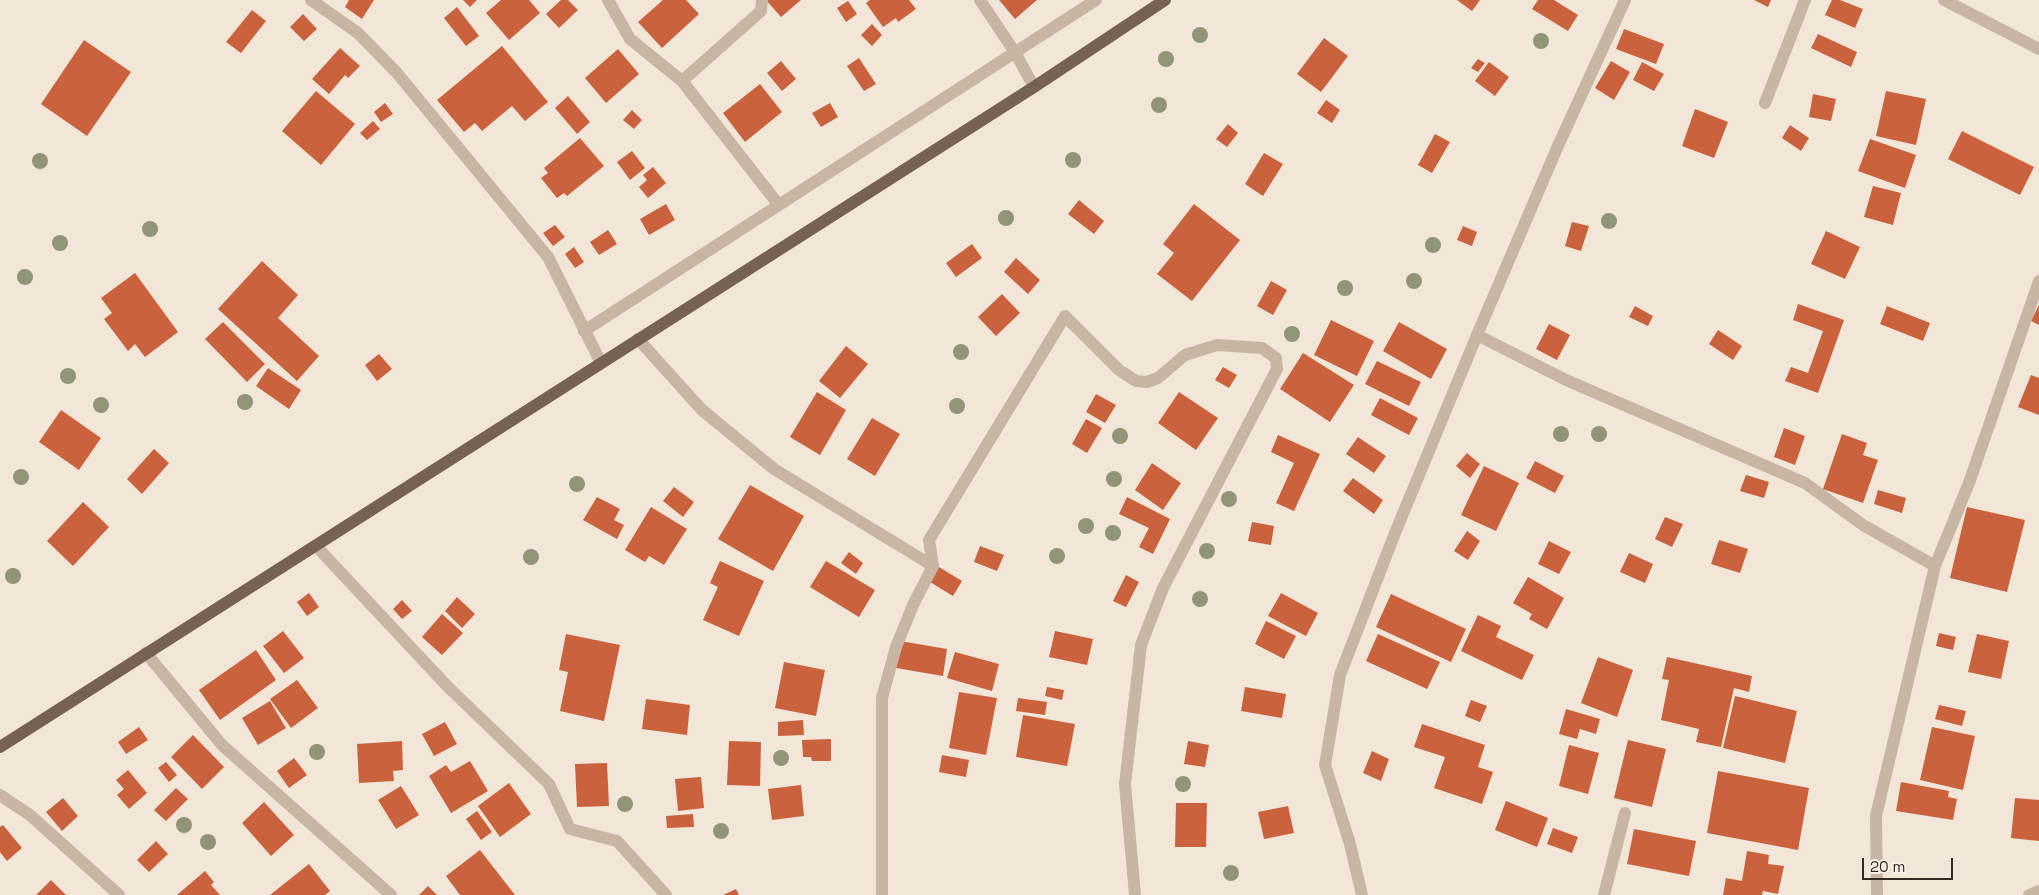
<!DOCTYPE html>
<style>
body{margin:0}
#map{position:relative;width:2039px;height:895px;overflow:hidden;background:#f1e6d7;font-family:"Space Grotesk",sans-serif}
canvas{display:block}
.scale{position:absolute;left:1862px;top:858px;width:91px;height:22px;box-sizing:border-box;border:2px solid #342a25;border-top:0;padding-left:6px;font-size:15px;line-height:18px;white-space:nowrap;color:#342a25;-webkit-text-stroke:4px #f9f0e3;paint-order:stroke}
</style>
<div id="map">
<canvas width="2039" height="895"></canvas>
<div class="scale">20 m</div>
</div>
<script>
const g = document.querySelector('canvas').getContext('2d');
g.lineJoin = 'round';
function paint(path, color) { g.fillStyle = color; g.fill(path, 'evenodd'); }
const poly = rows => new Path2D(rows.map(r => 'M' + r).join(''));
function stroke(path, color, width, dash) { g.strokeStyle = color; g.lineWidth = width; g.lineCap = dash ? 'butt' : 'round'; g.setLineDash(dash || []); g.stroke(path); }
const building = poly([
 [349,0,374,0,362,19,345,7],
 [463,0,477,0,470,7],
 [501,0,529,0,540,13,509,40,486,13],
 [561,0,568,0,578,10,559,28,546,14],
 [663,0,686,0,699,14,662,48,638,22],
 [766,0,801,0,781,17],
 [870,0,909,0,916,9,898,22,896,18,883,27,866,3],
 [999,0,1037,0,1015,19],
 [1457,0,1480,0,1472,11],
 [1538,0,1554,0,1578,15,1568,31,1532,9],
 [1754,0,1771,0,1768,7],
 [1832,0,1840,0,1863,9,1855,28,1825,15],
 [848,1,857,14,846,22,837,8],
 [457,7,479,36,466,46,444,18],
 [252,10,266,21,241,53,226,42],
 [303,14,317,29,304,41,290,27],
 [872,24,882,35,872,46,861,35],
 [1624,29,1664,44,1656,64,1616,49],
 [1818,34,1857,52,1851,67,1811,48],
 [1324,38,1348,56,1321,92,1297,74],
 [84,40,131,72,87,136,41,104],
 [502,46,548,102,525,121,512,106,482,131,475,123,464,132,437,100],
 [340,48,360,66,348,78,345,75,329,94,312,79],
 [618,49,639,74,606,103,585,78],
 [859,58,876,84,864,91,847,66],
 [1478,59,1485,63,1478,72,1471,68],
 [781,61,796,79,782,91,767,73],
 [1611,61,1630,72,1614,100,1595,88],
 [1489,62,1509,77,1495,96,1475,81],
 [1642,62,1664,74,1654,91,1633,80],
 [760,84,782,112,745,142,723,113],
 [316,91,355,124,321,165,282,131],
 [1886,91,1926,99,1916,145,1876,136],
 [1813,94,1836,99,1831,121,1809,117],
 [568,96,590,122,577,134,555,108],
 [1326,100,1340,110,1332,123,1317,113],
 [385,103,393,114,381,122,374,112],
 [830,103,838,117,821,127,812,113],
 [1695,109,1728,122,1714,158,1682,146],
 [632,110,642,120,634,129,623,120],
 [373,121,380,129,367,140,360,133],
 [1228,124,1238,133,1227,147,1216,139],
 [1790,125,1809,138,1801,151,1782,138],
 [1962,131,2034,167,2020,195,1948,159],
 [1435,134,1450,142,1432,173,1418,165],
 [580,138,604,166,567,196,564,193,557,198,541,178,548,173,544,168],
 [1870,139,1916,155,1905,188,1858,171],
 [632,151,645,168,630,180,617,162],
 [1264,153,1283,164,1263,196,1245,184],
 [653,167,666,183,648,198,639,187,647,180,643,175],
 [1873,186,1901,193,1893,225,1864,217],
 [1079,200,1104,221,1094,234,1068,214],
 [666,204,675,220,649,235,640,219],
 [1194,204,1240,240,1192,301,1157,274,1174,253,1163,244],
 [1572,222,1589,226,1581,251,1565,246],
 [555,225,565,237,553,246,543,233],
 [1463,226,1477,232,1472,246,1457,240],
 [608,230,617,244,599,255,590,242],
 [1826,231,1860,247,1845,279,1811,264],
 [972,244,982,258,956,277,946,263],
 [574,247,584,262,575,268,565,254],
 [1016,258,1040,280,1028,294,1004,272],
 [262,261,298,295,278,318,319,356,297,381,218,309],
 [135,273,178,332,145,357,135,344,128,351,104,319,112,313,101,298],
 [1271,281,1287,290,1273,315,1257,306],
 [1002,294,1020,313,996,336,978,317],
 [1798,304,1844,320,1818,393,1785,381,1791,367,1808,373,1823,331,1793,320],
 [2039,305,2039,325,2031,321],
 [1635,306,1653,316,1648,326,1629,317],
 [1887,306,1930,323,1923,341,1880,324],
 [1331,320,1374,341,1357,376,1314,355],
 [223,322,265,364,247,382,205,339],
 [1399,322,1447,349,1431,379,1383,351],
 [1549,324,1570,335,1557,360,1536,349],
 [1718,330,1742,346,1733,360,1709,344],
 [846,346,868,364,840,398,819,381],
 [1303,353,1354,385,1330,422,1280,389],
 [379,354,392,369,377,381,365,365],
 [1377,361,1421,382,1409,406,1365,384],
 [1223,367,1237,375,1229,388,1215,380],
 [268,368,301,390,289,409,256,386],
 [2031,375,2039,378,2039,415,2018,407],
 [817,392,846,410,820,455,790,437],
 [1179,392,1218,418,1196,450,1158,423],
 [1096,394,1116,405,1105,423,1086,412],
 [1380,398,1418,418,1409,435,1371,415],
 [61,410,101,438,79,470,39,442],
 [872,418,900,434,875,476,847,459],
 [1086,419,1102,428,1087,453,1072,444],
 [1784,428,1805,436,1795,465,1774,457],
 [1842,434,1867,443,1863,455,1878,460,1863,503,1823,489],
 [1278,435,1320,454,1294,511,1276,503,1294,463,1271,452],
 [1358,437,1386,456,1374,473,1346,454],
 [154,449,169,463,142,494,127,479],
 [1467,453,1480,464,1470,478,1456,466],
 [1535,461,1564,476,1555,493,1526,478],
 [1152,463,1181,483,1163,510,1135,490],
 [1484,466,1519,483,1496,531,1461,515],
 [1746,475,1769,482,1764,498,1740,491],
 [1353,478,1383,500,1374,514,1343,491],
 [750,485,804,516,773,571,718,539],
 [674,487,694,502,683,517,663,501],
 [1878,490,1906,498,1902,513,1874,504],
 [597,497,620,509,614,520,624,525,617,539,583,520],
 [1127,497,1170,519,1153,554,1139,547,1149,528,1119,514],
 [83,502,109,527,73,566,47,541],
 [651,507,687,529,664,565,649,556,645,562,625,550],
 [1967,507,2025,520,2007,592,1950,578],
 [1665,517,1683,524,1672,547,1655,539],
 [1252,522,1274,526,1271,545,1248,541],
 [1467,531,1480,541,1468,560,1454,551],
 [1719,540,1748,549,1740,573,1711,564],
 [1549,541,1571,552,1559,574,1538,564],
 [980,546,1004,555,997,571,974,562],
 [849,552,863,563,856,574,841,563],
 [1629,553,1653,564,1645,583,1620,572],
 [720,561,764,581,739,636,703,620,718,587,710,583],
 [826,561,875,590,859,617,810,587],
 [939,567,962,581,953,596,930,582],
 [1126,575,1139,582,1126,607,1113,601],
 [1528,577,1564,598,1547,629,1529,619,1532,614,1513,603],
 [309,593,319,607,307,616,297,602],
 [1281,593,1318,613,1306,636,1268,616],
 [1391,594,1466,629,1451,662,1376,627],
 [457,597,475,614,462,628,445,611],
 [402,600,412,611,402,619,393,609],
 [442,614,463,633,442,655,422,637],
 [1478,615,1501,626,1496,637,1534,655,1522,680,1461,651],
 [1266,621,1296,636,1284,659,1255,644],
 [283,631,304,658,284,673,263,646],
 [1055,631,1093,639,1087,665,1049,657],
 [1939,633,1956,637,1953,650,1936,646],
 [566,634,620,645,604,721,560,711,568,672,559,670],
 [1378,634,1440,662,1427,689,1366,661],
 [1977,634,2009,641,2001,679,1968,672],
 [900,641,947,649,943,676,896,668],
 [256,650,276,680,220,720,199,690],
 [955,652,999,664,992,691,947,678],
 [1598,657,1633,670,1617,717,1581,703],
 [1667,657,1752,676,1749,692,1734,688,1721,747,1696,742,1699,729,1661,720,1669,680,1662,679],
 [784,662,825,670,816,716,775,708],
 [297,680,318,708,291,728,270,699],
 [1047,687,1064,690,1062,700,1045,696],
 [1245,687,1286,694,1282,718,1241,711],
 [959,692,997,698,986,755,949,748],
 [1735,696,1797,711,1785,763,1723,748],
 [1018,698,1047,702,1045,715,1016,711],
 [646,699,690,705,687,735,642,729],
 [1471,700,1487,706,1480,722,1465,716],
 [270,701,286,728,258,745,242,718],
 [1939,705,1966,711,1962,726,1935,719],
 [1566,709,1600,719,1596,734,1580,729,1577,739,1559,734],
 [1023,715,1075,724,1067,766,1016,757],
 [803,720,804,735,778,736,778,722],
 [445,722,457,744,434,756,422,734],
 [1422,724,1485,745,1478,767,1493,772,1482,804,1434,788,1445,757,1414,747],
 [139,727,148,740,126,754,118,742],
 [1932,727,1975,736,1963,790,1920,780],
 [193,735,224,767,202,789,171,757],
 [831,739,831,761,812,761,811,757,803,757,802,740],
 [1628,740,1666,749,1652,807,1614,798],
 [402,741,403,770,393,771,394,781,359,783,357,744],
 [729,741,761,742,760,786,727,785],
 [1188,741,1209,745,1205,767,1184,764],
 [1569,745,1599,753,1588,794,1559,786],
 [1372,751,1389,759,1381,781,1363,773],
 [942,755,969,760,966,777,939,772],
 [294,758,307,775,289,788,277,771],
 [470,761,488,791,451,813,429,776,446,765,451,772],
 [166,762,177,775,169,782,158,768],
 [607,763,609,806,577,807,575,764],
 [128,770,147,793,129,809,117,795,124,789,116,780],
 [1718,771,1809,788,1798,850,1707,833],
 [701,777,704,808,678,811,675,779],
 [1901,782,1949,791,1948,797,1957,799,1953,820,1896,811],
 [509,783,531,814,500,837,478,806],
 [801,785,804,816,772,820,768,789],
 [401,786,419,815,396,829,378,800],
 [176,788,188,799,166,821,154,810],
 [63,798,78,816,62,831,46,812],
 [2015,798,2039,800,2039,841,2011,838],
 [1506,801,1548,818,1537,847,1495,830],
 [264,802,294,835,271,856,242,823],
 [1176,803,1207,803,1206,847,1175,847],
 [1288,806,1294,833,1264,839,1258,812],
 [477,811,492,832,481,840,466,819],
 [693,814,694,827,667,828,666,816],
 [3,825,22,848,7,861,0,852,0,827],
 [1553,828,1578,837,1572,853,1547,844],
 [1634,829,1696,841,1689,876,1627,864],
 [156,841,168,854,149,872,137,860],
 [480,850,515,895,460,895,446,876],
 [1747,851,1769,855,1768,864,1784,866,1778,894,1763,891,1762,895,1723,895,1726,878,1742,881],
 [309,864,330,891,325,895,270,895],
 [205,871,214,882,211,885,220,895,177,895],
 [51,880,66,895,36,895],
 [428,886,437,895,419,895],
 [736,889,739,895,723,895]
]);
const street = poly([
 [311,0,358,33,397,73,548,257,601,363],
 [608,0,630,39,682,81,778,204],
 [980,0,1016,54,1034,87],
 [1944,0,2039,49],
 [682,81,761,11,762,0],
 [1765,103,1805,0],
 [584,331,1096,0],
 [1477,335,1566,380,1805,483,1863,525,1935,566],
 [638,339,702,410,774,469,933,566],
 [316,546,448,687,549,784,570,829,617,841,666,895],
 [146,653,222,745,391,895],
 [0,795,30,815,119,895],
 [882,895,882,698,896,647,913,605,933,566,929,540,1065,316,1119,370,1136,381,1147,382,1158,378,1185,355,1217,345,1262,348,1276,358,1277,369,1163,588,1141,645,1125,784,1135,895],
 [1362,895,1350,844,1325,765,1340,675,1395,533,1477,335,1557,148,1625,0],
 [1604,895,1625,813],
 [1877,895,1876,816,1935,566,1969,483,2039,281],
 [2029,895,2039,891]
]);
const primary = poly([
 [0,747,1034,87,1165,0]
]);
const trees = [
 [1200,35],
 [1541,41],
 [1166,59],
 [1159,105],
 [1073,160],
 [40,161],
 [1006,218],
 [1609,221],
 [150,229],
 [60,243],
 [1433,245],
 [25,277],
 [1414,281],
 [1345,288],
 [1292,334],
 [961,352],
 [68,376],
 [245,402],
 [101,405],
 [957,406],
 [1561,434],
 [1599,434],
 [1120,436],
 [21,477],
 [1114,479],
 [577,484],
 [1229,499],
 [1086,526],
 [1113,533],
 [1207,551],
 [1057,556],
 [531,557],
 [13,576],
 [1200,599],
 [317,752],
 [781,758],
 [1183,784],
 [625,804],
 [184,825],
 [721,831],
 [208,842],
 [1231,873]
];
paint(building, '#c9623d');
stroke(street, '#c9b5a3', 12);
stroke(primary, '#776156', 12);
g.fillStyle = '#919577';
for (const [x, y] of trees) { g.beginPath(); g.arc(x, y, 8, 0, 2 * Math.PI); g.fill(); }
</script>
